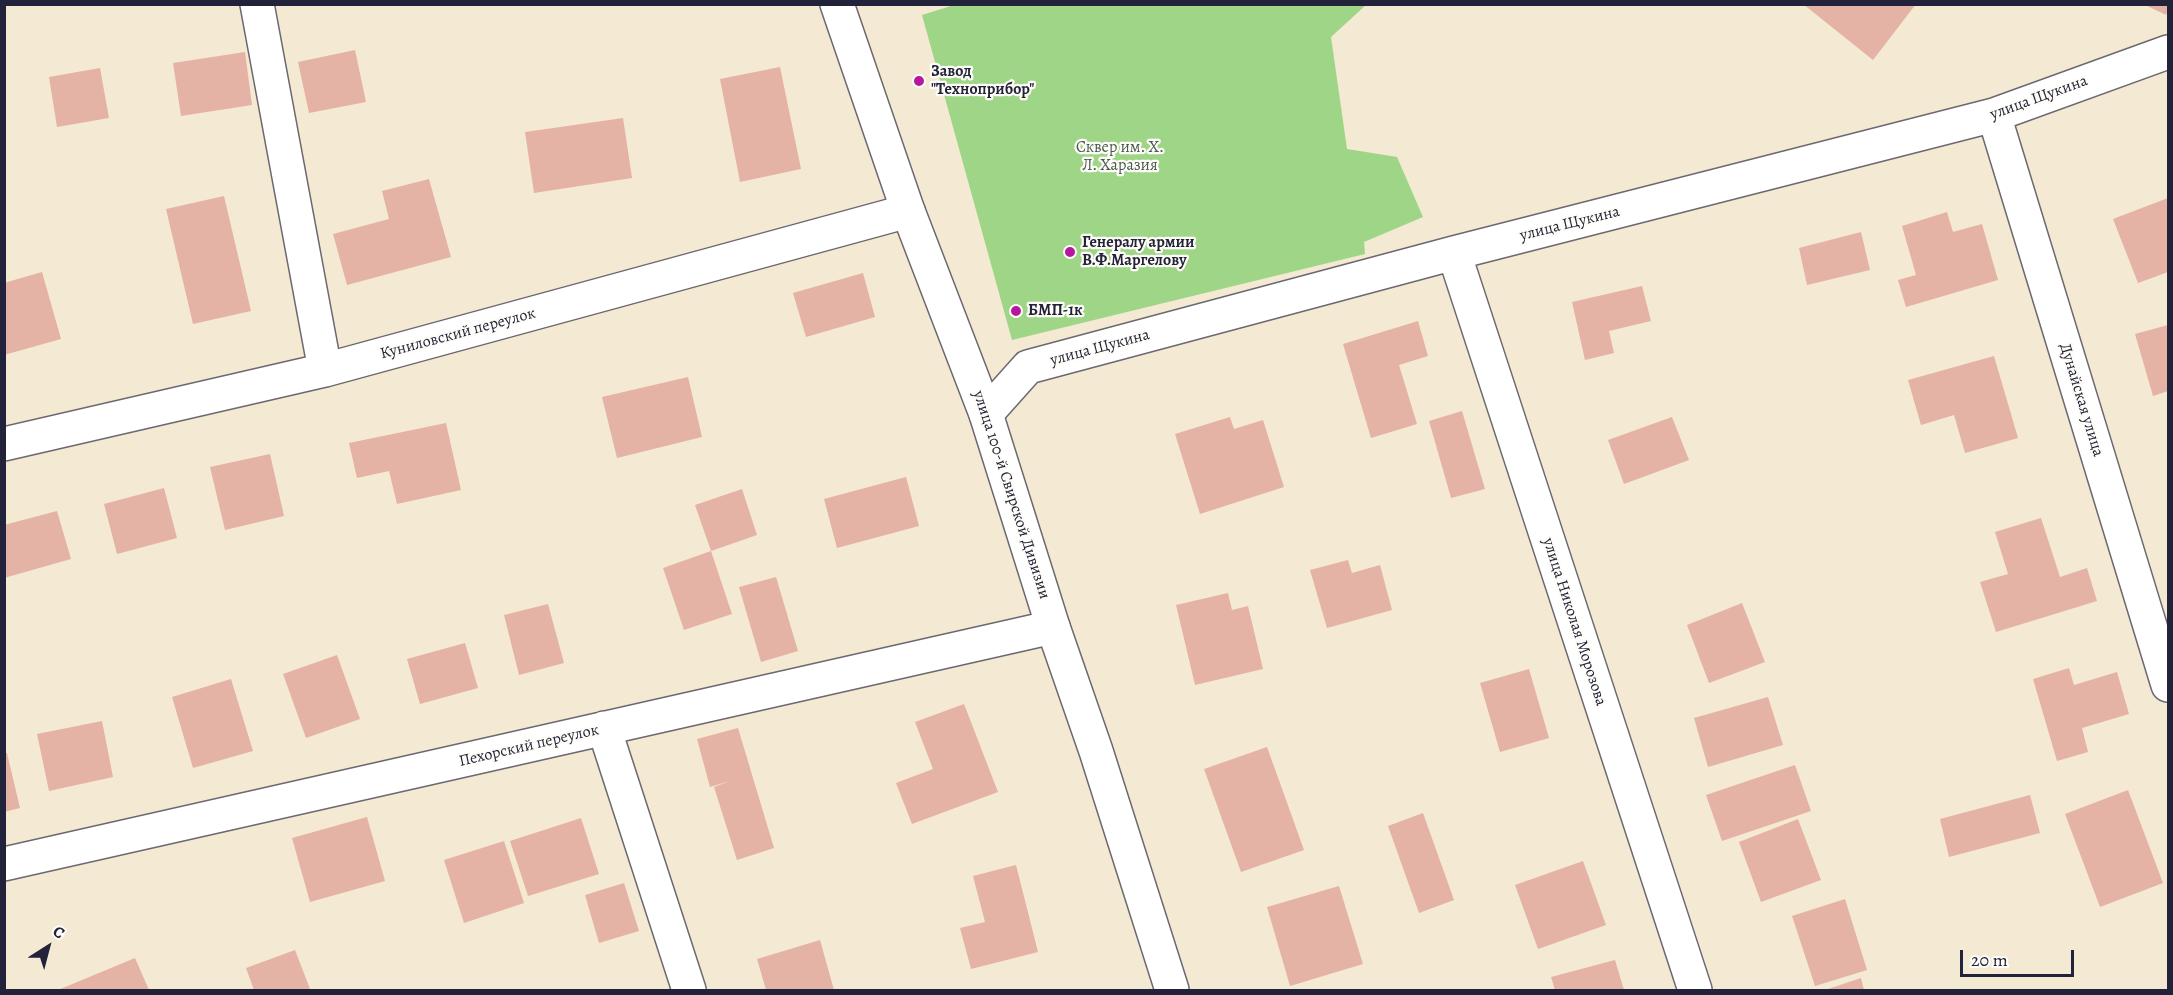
<!DOCTYPE html>
<meta charset="utf-8">
<style>
body{margin:0}
#map{position:relative;width:2173px;height:995px;overflow:hidden;background:#f4e9d2;font-family:Alegreya,serif}
canvas{display:block}
.frame{position:absolute;inset:0;border:6px solid #22223b;pointer-events:none}
.north{position:absolute;left:18px;top:917px;width:60px;height:60px;-webkit-text-stroke:4px #fdfcf7;paint-order:stroke;rotate:36deg;font-size:16px;font-weight:700;line-height:24px;text-align:center;color:#22223b}
.north::after{content:'';display:block;margin:auto;width:21px;height:27px;background:#22223b;clip-path:polygon(50% 0,100% 100%,50% 72%,0 100%)}
.scale{position:absolute;left:1960px;top:950px;width:114px;height:27px;box-sizing:border-box;border:3px solid #22223b;border-top:0;padding-left:8px;font-size:18px;line-height:21px;white-space:nowrap;color:#22223b;-webkit-text-stroke:4px #fdfcf7;paint-order:stroke}
</style>
<div id="map">
<canvas width="2173" height="995"></canvas>
<div class="frame"></div>
<div class="north">С</div>
<div class="scale">20 m</div>
</div>
<script>
const g = document.querySelector('canvas').getContext('2d');
g.lineJoin = 'round';
function paint(path, color) { g.fillStyle = color; g.fill(path, 'evenodd'); }
const poly = rows => new Path2D(rows.map(r => 'M' + r).join(''));
function stroke(path, color, width, dash) { g.strokeStyle = color; g.lineWidth = width; g.lineCap = dash ? 'butt' : 'round'; g.setLineDash(dash || []); g.stroke(path); }
function write(font, color, halo, rows, align = 'center') {
  g.font = font + ' Alegreya,serif'; g.lineWidth = 4.5; g.setLineDash([]); g.textBaseline = 'middle'; g.strokeStyle = halo; g.fillStyle = color; for (const [text, x, y, turn = 0] of rows) {
    g.save(); g.translate(x, y); g.rotate((+turn || 0) * Math.PI / 180); g.textAlign = isNaN(turn) ? turn : align; if (halo) g.strokeText(text, 0, 0); g.fillText(text, 0, 0); g.restore();
  }
}
const green = poly([
 [954,5,1366,5,1331,37,1347,149,1397,157,1423,217,1364,242,1365,254,1012,340,922,15]
]);
const building = poly([
 [1803,4,1916,4,1873,60],
 [2143,4,2168,4,2168,11,2166,15],
 [355,50,366,102,309,113,298,62],
 [245,52,252,105,181,116,173,63],
 [780,67,801,169,740,182,720,79],
 [100,68,109,118,57,127,49,77],
 [623,118,632,178,534,193,525,132],
 [429,179,451,257,347,285,333,234,389,219,382,191],
 [224,196,251,311,193,324,166,209],
 [2168,198,2168,272,2138,283,2113,219],
 [1947,212,1953,232,1982,224,1998,280,1906,307,1898,280,1916,275,1902,226],
 [1861,232,1870,270,1807,285,1799,248],
 [42,272,61,339,4,355,4,283],
 [863,273,875,317,806,337,793,293],
 [1642,286,1651,321,1609,331,1614,353,1585,360,1572,302],
 [1418,321,1428,356,1399,365,1417,424,1371,438,1343,344],
 [2168,325,2168,391,2153,396,2135,334],
 [1994,356,2018,438,1965,453,1954,415,1921,425,1908,380],
 [688,377,702,437,617,458,602,397],
 [1462,411,1485,489,1451,498,1429,421],
 [1230,417,1234,429,1263,420,1284,487,1200,514,1175,434],
 [1672,417,1689,460,1624,484,1608,440],
 [446,423,461,490,397,504,389,471,357,478,349,443],
 [270,454,284,516,225,530,210,467],
 [906,477,919,526,837,548,824,499],
 [164,488,177,538,117,554,104,504],
 [742,489,757,535,711,551,695,505],
 [57,511,71,559,4,578,4,525],
 [2041,518,2060,577,2087,568,2097,601,1996,632,1980,582,2008,574,1995,532],
 [711,551,732,614,684,630,663,568],
 [1348,560,1352,573,1380,565,1392,610,1327,628,1310,570],
 [776,577,798,651,761,662,739,587],
 [1228,593,1232,610,1248,606,1263,669,1195,685,1176,605],
 [1742,603,1765,662,1709,683,1687,625],
 [548,604,564,663,519,675,504,615],
 [465,643,478,688,420,704,407,659],
 [337,655,360,719,306,738,283,674],
 [2069,668,2074,685,2117,672,2129,714,2082,728,2088,752,2057,761,2033,679],
 [1529,669,1549,738,1500,752,1480,683],
 [231,679,253,751,193,768,172,697],
 [1768,697,1783,745,1708,767,1694,718],
 [964,704,998,792,912,824,896,783,933,769,915,722],
 [102,721,113,777,49,791,37,734],
 [738,728,774,848,737,860,714,787,730,781,710,787,697,739],
 [1267,747,1304,850,1241,872,1204,769],
 [4,753,7,753,20,808,4,812],
 [1795,765,1811,811,1722,841,1706,795],
 [2128,790,2163,883,2100,907,2065,814],
 [2030,795,2040,833,1949,857,1940,819],
 [1423,813,1454,900,1419,913,1388,826],
 [367,817,385,881,310,902,292,838],
 [581,818,599,874,528,896,510,841],
 [1798,819,1821,880,1761,902,1739,842],
 [504,841,524,903,464,923,444,860],
 [1583,861,1606,925,1538,949,1515,885],
 [1016,865,1038,952,971,969,960,928,985,922,973,876],
 [624,883,639,931,599,943,585,895],
 [1339,886,1363,964,1290,986,1267,907],
 [1845,899,1867,970,1815,986,1792,916],
 [820,940,834,990,766,990,757,959],
 [295,950,310,989,254,990,246,968],
 [135,958,149,990,58,990],
 [1615,960,1624,990,1555,990,1551,977],
 [1861,978,1864,990,1825,990]
]);
const minor = poly([
 [257,4,325,370],
 [1994,115,2168,685],
 [1454,253,1695,990],
 [986,414,1028,367,1454,253,1994,115,2168,52],
 [4,444,325,370,908,211],
 [604,728,689,990],
 [4,864,1053,627]
]);
const major = poly([
 [837,4,908,211,986,414,1053,627,1096,751,1172,990]
]);
const markers = [
 [919,81,6,"#b5179e"],
 [1070,252,6,"#b5179e"],
 [1016,311,6,"#b5179e"]
];
const poiNames = [
 ["Завод",931,72],
 ["\"Техноприбор\"",931,90],
 ["Генералу армии",1082,243],
 ["В.Ф.Маргелову",1082,261],
 ["БМП-1к",1028,311]
];
const streetNames = [
 ["улица Щукина",2039,98,-20],
 ["улица Щукина",1570,224,-14],
 ["Куниловский переулок",458,334,-15],
 ["улица Щукина",1100,348,-15],
 ["Дунайская улица",2081,400,73],
 ["улица 100-й Свирской Дивизии",1011,495,72],
 ["улица Николая Морозова",1574,622,72],
 ["Пехорский переулок",529,746,-13]
];
const parkNames = [
 ["Сквер им. Х.",1120,148],
 ["Л. Харазия",1120,166]
];
paint(green, '#9fd586');
paint(building, '#e5b2a6');
stroke(minor, '#6c6870', 36);
stroke(major, '#6c6870', 36);
stroke(minor, '#fff', 33);
stroke(major, '#fff', 33);
for (const [x, y, r, color] of markers) { const dot = new Path2D(); dot.arc(x, y, r, 0, 2 * Math.PI); g.fillStyle = color; g.fill(dot); stroke(dot, '#fdfcf7', 2); }
write('bold 16px', '#22223b', '#fdfcf7', poiNames, 'left');
write('16px', '#22223b', '#fdfcf7', streetNames);
write('16px', '#485852', '#fdfcf7', parkNames);
</script>
